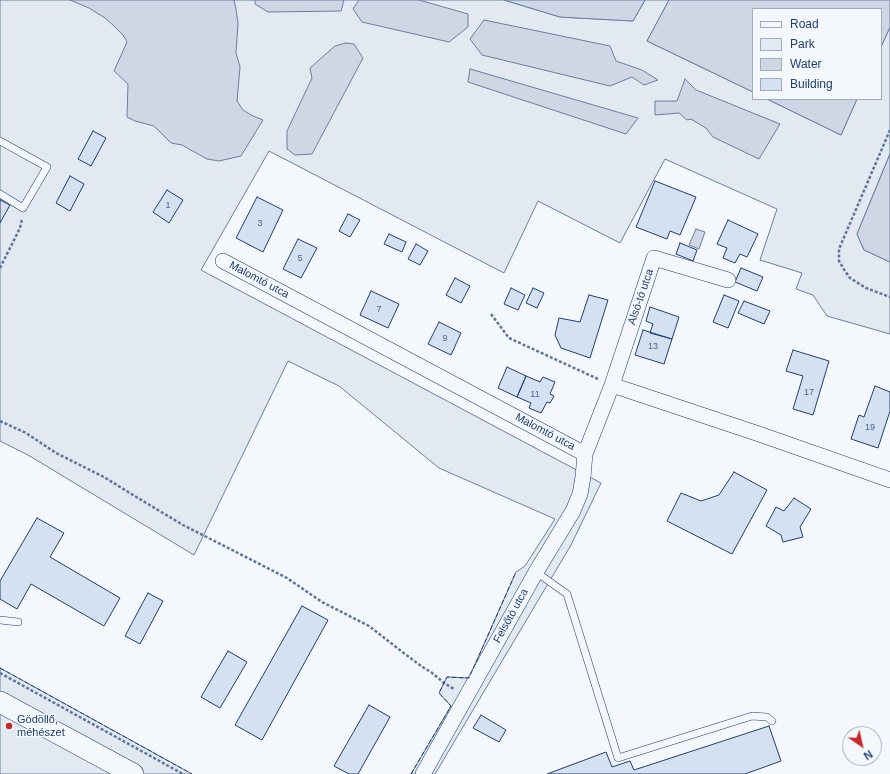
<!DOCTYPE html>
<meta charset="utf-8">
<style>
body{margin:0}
#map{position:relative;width:890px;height:774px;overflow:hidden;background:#f4f7fb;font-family:Helvetica,sans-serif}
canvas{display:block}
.legend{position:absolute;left:752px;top:8px;width:130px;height:92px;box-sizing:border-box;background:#f4f7fb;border:1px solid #9eadc5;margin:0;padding:5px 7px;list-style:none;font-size:12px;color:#1d3f73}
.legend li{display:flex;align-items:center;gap:8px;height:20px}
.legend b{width:20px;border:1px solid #9eadc5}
.north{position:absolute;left:842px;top:726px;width:40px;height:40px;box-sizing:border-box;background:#f4f7fb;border:1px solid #9eadc5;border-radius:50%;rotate:146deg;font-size:11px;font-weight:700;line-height:16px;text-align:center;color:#1d3f73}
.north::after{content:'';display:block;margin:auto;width:14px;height:18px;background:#c62828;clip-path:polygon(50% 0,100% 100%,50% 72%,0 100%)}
</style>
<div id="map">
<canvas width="890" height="774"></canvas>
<ul class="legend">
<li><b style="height:5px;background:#f4f7fb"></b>Road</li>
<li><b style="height:11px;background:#e3e9f0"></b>Park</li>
<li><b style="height:11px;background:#cfd7e4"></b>Water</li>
<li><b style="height:11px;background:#d5e0f0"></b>Building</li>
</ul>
<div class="north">N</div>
</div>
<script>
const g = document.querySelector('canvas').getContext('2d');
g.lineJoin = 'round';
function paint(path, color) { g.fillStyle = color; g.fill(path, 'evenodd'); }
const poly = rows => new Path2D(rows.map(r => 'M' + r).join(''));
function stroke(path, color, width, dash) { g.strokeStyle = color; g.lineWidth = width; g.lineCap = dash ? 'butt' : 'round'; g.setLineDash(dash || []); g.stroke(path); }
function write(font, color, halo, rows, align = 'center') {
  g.font = font + ' Helvetica,sans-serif'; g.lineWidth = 3; g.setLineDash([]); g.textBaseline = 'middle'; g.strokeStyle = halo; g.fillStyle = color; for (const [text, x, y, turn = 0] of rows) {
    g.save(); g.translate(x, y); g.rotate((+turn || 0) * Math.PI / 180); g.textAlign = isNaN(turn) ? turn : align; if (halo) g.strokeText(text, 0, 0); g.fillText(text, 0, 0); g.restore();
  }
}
const green = poly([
 [0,0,504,0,560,17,633,21,645,0,669,0,647,41,753,92,753,99,767,99,841,135,857,99,881,99,881,47,890,27,890,154,857,234,864,250,890,262,890,334,827,316,813,295,796,289,802,273,760,260,777,209,665,159,620,243,538,201,504,273,269,151,201,270,601,483,571,545,435,774,411,774,451,706,439,693,447,677,469,678,516,572,525,566,555,519,439,468,339,386,288,361,194,555,28,455,0,441,0,0],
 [0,668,192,774,0,774,0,668]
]);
const water = poly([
 [70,0,234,0,236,9,238,23,236,53,240,67,237,101,243,110,251,115,263,120,241,156,219,161,207,159,182,145,171,143,154,126,135,121,127,117,128,84,114,71,127,42,123,35,114,26,105,18,89,8,70,0],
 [255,0,344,0,341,11,268,12,255,4,255,0],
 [359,0,419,0,468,14,468,27,449,42,362,22,353,9,359,0],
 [504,0,645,0,633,21,560,17,504,0],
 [669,0,890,0,890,27,881,47,881,9,753,9,753,92,647,41,669,0],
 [484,20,610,46,616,61,642,70,658,80,644,85,632,77,610,86,482,55,470,39,484,20],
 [346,43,354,44,363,58,312,154,295,155,287,149,287,131,312,78,310,68,335,46,346,43],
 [470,69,638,118,626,134,468,82,470,69],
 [685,79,696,90,780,124,759,159,713,137,706,128,691,119,687,120,679,113,655,115,655,101,677,101,685,79],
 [767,99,857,99,841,135,767,99],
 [890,154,890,262,864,250,857,234,890,154],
 [696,229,705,232,699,249,689,245,696,229]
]);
const building = poly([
 [93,131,106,138,91,166,78,159,93,131],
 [70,176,84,184,70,211,56,203,70,176],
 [655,181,696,197,680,235,670,231,667,239,636,227,655,181],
 [167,190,183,200,169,223,153,212,167,190],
 [257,197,283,210,263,252,236,238,257,197],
 [0,200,10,205,0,223,0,200],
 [348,214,360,220,350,237,339,231,348,214],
 [728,220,758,234,747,257,740,254,735,263,723,258,727,248,717,244,728,220],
 [389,234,406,242,402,252,384,244,389,234],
 [298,239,317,248,301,278,283,269,298,239],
 [680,243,697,250,693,261,676,254,680,243],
 [416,244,428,251,420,265,408,259,416,244],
 [741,268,763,277,757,291,735,282,741,268],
 [455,278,470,286,461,303,446,295,455,278],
 [511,288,525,295,518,310,504,304,511,288],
 [533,288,544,293,537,308,526,303,533,288],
 [371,291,399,304,388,328,360,315,371,291],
 [589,295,608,300,590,358,561,348,555,335,559,318,580,322,589,295],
 [724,295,739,301,728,328,713,322,724,295],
 [744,301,770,311,764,324,738,313,744,301],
 [650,307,679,317,672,339,650,333,653,324,646,321,650,307],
 [439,322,461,333,451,355,428,344,439,322],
 [643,330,672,339,664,364,635,355,643,330],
 [793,350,829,361,813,415,793,409,803,376,786,371,793,350],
 [507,367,526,376,517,397,498,388,507,367],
 [526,376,540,382,543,377,555,382,550,394,554,396,550,403,547,402,541,413,529,408,531,403,517,397,526,376],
 [875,386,890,392,890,411,878,448,851,439,859,415,864,417,875,386],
 [734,472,767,490,732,554,667,521,681,493,701,501,719,495,734,472],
 [794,498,811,509,800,527,803,537,783,542,781,535,766,526,776,507,784,511,794,498],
 [37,518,64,533,50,557,120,598,104,626,31,584,17,609,0,599,0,581,37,518],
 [148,593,163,601,140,644,125,636,148,593],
 [302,606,328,620,262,740,235,725,302,606],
 [228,651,247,662,220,708,201,697,228,651],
 [369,705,390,717,358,774,349,774,334,766,369,705],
 [481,715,506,730,499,742,473,728,481,715],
 [769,726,781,761,745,774,547,774,606,752,612,767,630,761,634,770,769,726]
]);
const path = poly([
 [890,130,839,249,839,261,845,271,850,278,866,288,890,297],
 [0,268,20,228,22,219],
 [491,314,509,338,598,379],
 [0,421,26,433,56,453,104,477,138,498,183,525,287,578,322,602,369,626,405,654,424,668,431,672,444,683,454,689],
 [0,673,183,774]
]);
const service = poly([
 [0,141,47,167,23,208,0,194],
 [536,572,567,594,618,758,752,716,767,717,772,721],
 [0,620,18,622]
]);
const minor = poly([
 [223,261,585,454,612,385,759,434,890,480],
 [612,385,654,258,728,280],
 [423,774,536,572,573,511,580,494,583,477,585,454]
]);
const secondary = poly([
 [0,702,133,774]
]);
const fence = poly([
 [0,668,192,774],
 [411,774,451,706,439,693,447,677,469,678,516,572]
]);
const markers = [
 [9,726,4,"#c62828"]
];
const numberNames = [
 ["1",168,206],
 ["3",260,224],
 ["5",300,259],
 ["7",379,310],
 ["9",445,339],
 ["13",653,347],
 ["17",809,393],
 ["11",535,395],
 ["19",870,428]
];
const streetNames = [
 ["Malomtó utca",259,280,28],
 ["Alsó-tó utca",641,297,-71],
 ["Malomtó utca",545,432,28],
 ["Felsőtó utca",511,616,-61]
];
const poiNames = [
 ["Gödöllő,",17,720],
 ["méhészet",17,733]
];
paint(green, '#e3e9f0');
stroke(green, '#687fa3', 1);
paint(water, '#cfd7e4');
stroke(water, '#687fa3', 1);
paint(building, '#d5e0f0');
stroke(building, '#1d3f73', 1);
stroke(service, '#1d3f73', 8);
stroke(minor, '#1d3f73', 16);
stroke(secondary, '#1d3f73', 22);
stroke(path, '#5e769c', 2.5, [3, 2]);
stroke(service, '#f4f7fb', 7);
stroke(minor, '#f4f7fb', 15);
stroke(secondary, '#f4f7fb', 21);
stroke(fence, '#1d3f73', 1, [5, 2]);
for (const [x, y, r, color] of markers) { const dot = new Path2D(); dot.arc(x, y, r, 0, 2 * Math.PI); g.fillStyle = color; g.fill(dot); stroke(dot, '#f4f7fb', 1.5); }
write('9px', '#4b6792', null, numberNames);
write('11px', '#1d3f73', '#f4f7fb', streetNames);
write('11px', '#1d3f73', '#f4f7fb', poiNames, 'left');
</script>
